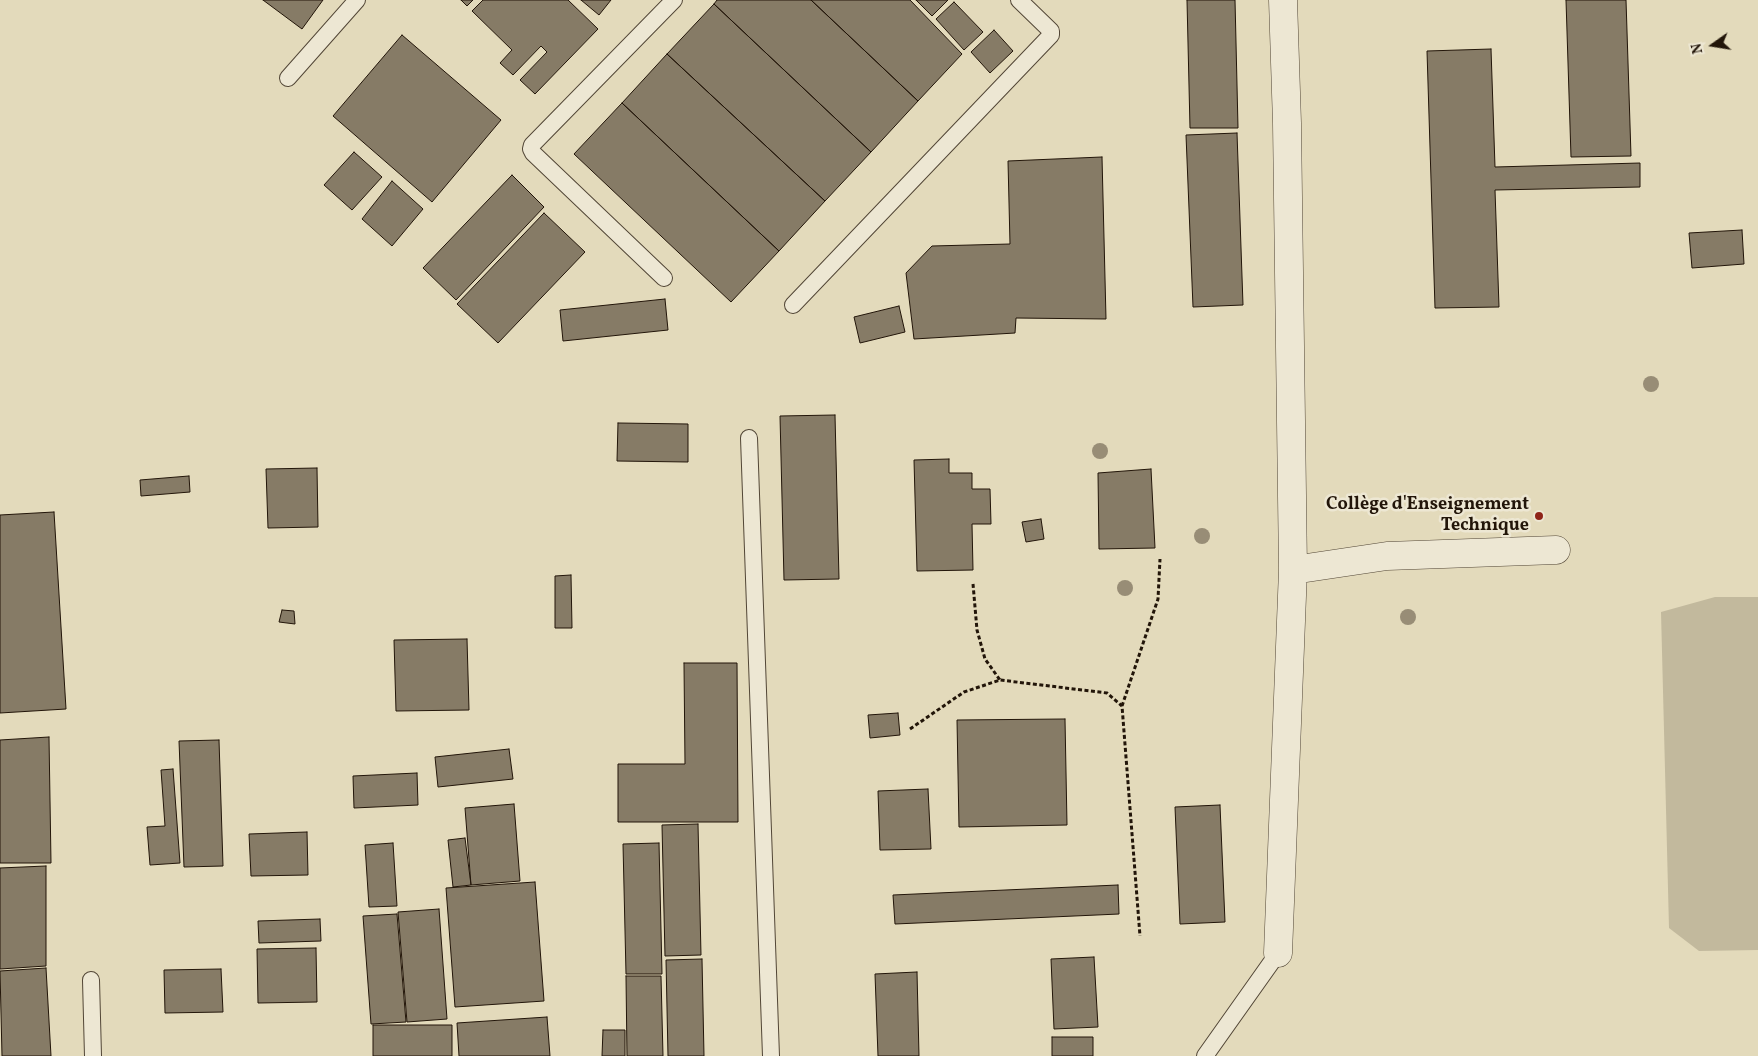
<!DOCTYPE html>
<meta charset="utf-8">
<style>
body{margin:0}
#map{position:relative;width:1758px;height:1056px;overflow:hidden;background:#e3dabb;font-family:Vollkorn,serif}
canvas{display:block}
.north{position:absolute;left:1688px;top:20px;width:50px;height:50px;-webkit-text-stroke:4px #ede7d3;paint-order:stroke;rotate:257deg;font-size:14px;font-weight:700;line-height:20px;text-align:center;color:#221509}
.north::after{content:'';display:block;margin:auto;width:18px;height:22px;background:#221509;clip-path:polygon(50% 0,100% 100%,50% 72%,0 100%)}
</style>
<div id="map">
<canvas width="1758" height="1056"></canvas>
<div class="north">N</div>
</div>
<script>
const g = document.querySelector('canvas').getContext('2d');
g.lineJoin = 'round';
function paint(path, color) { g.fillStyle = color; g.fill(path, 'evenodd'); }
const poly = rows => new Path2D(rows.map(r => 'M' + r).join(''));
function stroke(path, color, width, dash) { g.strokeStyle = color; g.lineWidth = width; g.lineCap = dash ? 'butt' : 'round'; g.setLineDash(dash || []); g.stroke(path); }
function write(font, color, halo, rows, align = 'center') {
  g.font = font + ' Vollkorn,serif'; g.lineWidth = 5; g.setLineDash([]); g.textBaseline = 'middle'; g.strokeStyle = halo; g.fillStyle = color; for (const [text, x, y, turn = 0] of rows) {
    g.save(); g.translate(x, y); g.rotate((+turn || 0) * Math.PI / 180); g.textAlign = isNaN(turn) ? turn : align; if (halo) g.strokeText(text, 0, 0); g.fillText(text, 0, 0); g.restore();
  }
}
const green = poly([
 [1715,597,1758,597,1758,950,1699,951,1669,928,1661,612]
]);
const building = poly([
 [263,0,323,0,302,29,263,0],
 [461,0,473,0,467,6,461,0],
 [483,0,568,0,598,29,535,94,520,80,547,52,541,46,513,75,500,63,512,50,472,11,483,0],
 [581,0,611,0,599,15,581,0],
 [717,0,811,0,918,101,871,152,714,4,717,0],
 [811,0,910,0,962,54,918,101,811,0],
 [916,0,948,0,932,16,916,0],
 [1187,0,1235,0,1238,128,1190,128,1187,0],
 [1566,0,1626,0,1631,156,1571,157,1566,0],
 [954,2,983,32,964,50,936,19,954,2],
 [714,4,871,152,825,201,667,54,714,4],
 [994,30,1013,51,990,73,971,52,994,30],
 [402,35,501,120,432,202,333,116,402,35],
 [1491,49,1495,167,1640,163,1640,187,1495,190,1499,307,1435,308,1427,51,1491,49],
 [667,54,825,201,779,251,622,103,667,54],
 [622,103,779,251,731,302,574,154,622,103],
 [1237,133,1243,305,1193,307,1186,135,1237,133],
 [354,152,382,177,352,210,324,185,354,152],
 [1102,157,1106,319,1016,318,1015,333,914,339,906,273,932,246,1010,244,1008,161,1102,157],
 [512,175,544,207,456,300,423,268,512,175],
 [392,181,423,209,392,246,362,219,392,181],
 [544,213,585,252,498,343,457,304,544,213],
 [1742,230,1744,264,1692,268,1689,233,1742,230],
 [665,299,668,330,563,341,560,310,665,299],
 [899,306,905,332,860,343,854,317,899,306],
 [835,415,839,579,784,580,780,416,835,415],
 [618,423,688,424,688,462,617,461,618,423],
 [949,459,949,473,972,473,972,489,990,489,991,524,972,524,973,570,917,571,914,460,949,459],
 [317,468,318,527,268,528,266,469,317,468],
 [1151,469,1155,548,1099,549,1098,473,1151,469],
 [189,476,190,492,141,496,140,480,189,476],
 [54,512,66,709,0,713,0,515,54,512],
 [1041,519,1044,539,1026,542,1022,522,1041,519],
 [571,575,572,628,555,628,555,576,571,575],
 [282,610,294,611,295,624,279,622,282,610],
 [467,639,469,710,396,711,394,640,467,639],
 [684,663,737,663,738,822,618,822,618,764,685,764,684,663],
 [898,713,900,735,870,738,868,715,898,713],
 [1065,719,1067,825,959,827,957,720,1065,719],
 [49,737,51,863,0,863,0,740,49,737],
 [219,740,223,866,184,867,179,741,219,740],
 [509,749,513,779,438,787,435,757,509,749],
 [173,769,180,863,150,865,147,827,165,826,161,770,173,769],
 [417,773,418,805,354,808,353,776,417,773],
 [928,789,931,849,880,850,878,791,928,789],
 [514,804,520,881,471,885,465,808,514,804],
 [1220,805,1225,922,1180,924,1175,807,1220,805],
 [698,824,701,955,665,956,662,825,698,824],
 [307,832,308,875,251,876,249,834,307,832],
 [465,838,471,885,453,887,448,840,465,838],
 [393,843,397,906,369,907,365,845,393,843],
 [659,843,662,974,626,974,623,844,659,843],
 [46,866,46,966,0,969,0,868,46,866],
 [535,882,544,1001,455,1007,446,888,535,882],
 [1118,885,1119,914,895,924,893,895,1118,885],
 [439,909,447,1019,407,1022,398,912,439,909],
 [397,914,406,1022,371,1024,363,916,397,914],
 [320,919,321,941,259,943,258,921,320,919],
 [316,948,317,1002,258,1003,257,949,316,948],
 [1094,957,1098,1027,1054,1029,1051,959,1094,957],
 [702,959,704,1056,668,1056,666,960,702,959],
 [46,968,51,1056,2,1056,0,971,46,968],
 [221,969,223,1012,165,1013,164,970,221,969],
 [917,972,919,1056,878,1056,875,974,917,972],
 [626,976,661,976,663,1056,627,1056,626,976],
 [547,1017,550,1056,459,1056,457,1023,547,1017],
 [373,1025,452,1025,452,1056,373,1056,373,1025],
 [603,1030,625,1030,625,1056,602,1056,603,1030],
 [1052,1037,1093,1037,1093,1056,1052,1056,1052,1037]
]);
const path = poly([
 [973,584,977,630,985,659,1000,680],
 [1122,706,1158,599,1160,559],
 [910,729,964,692,1000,680,1107,693,1122,706,1140,936]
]);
const lane = poly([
 [288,78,357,0],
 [664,278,533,153,531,149,532,145,674,0],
 [793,305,1051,35,1051,31,1019,0],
 [749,438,771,1056],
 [91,980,93,1056],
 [1205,1056,1278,953]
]);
const street = poly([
 [1293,570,1387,556,1556,550],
 [1278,953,1293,570,1287,123,1283,0]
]);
const trees = [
 [1651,384],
 [1100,451],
 [1202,536],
 [1125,588],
 [1408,617]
];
const markers = [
 [1539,516,5,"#8f2418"]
];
const poiNames = [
 ["Collège d'Enseignement",1529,506],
 ["Technique",1529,527]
];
paint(green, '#c2b99d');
paint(building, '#867b66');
stroke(building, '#221509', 1);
stroke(lane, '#524636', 18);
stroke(street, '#524636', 29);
stroke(path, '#221509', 3, [4, 2.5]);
stroke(lane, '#ede7d3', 16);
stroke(street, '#ede7d3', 28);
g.fillStyle = '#988d76';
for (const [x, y] of trees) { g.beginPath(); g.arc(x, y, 8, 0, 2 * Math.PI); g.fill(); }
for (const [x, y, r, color] of markers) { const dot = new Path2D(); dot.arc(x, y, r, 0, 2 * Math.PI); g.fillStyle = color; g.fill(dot); stroke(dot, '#ede7d3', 2); }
write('bold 18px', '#221509', '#ede7d3', poiNames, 'right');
</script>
